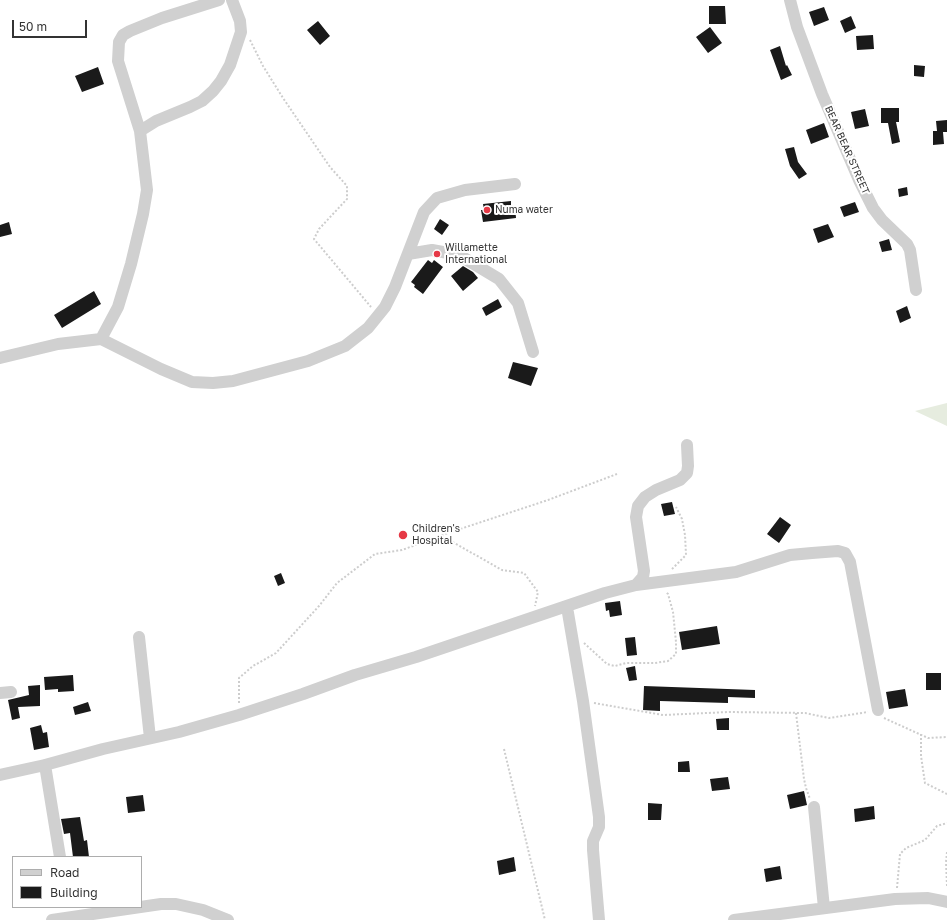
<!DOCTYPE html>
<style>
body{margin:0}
#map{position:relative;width:947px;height:920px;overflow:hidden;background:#fff;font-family:"Golos Text",sans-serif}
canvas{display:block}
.legend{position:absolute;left:12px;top:856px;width:130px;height:52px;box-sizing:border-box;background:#fff;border:1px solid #adadad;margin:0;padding:5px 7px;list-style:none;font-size:12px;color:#333}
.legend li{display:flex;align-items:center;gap:8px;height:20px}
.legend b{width:20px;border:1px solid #adadad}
.scale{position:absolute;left:12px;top:20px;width:75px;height:18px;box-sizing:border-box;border:2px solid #333;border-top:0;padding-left:5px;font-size:12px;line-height:14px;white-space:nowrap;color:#333;-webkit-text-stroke:3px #fff;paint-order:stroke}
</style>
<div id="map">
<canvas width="947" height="920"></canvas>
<ul class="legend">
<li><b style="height:5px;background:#d0d0d0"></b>Road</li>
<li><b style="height:11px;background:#1a1a1a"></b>Building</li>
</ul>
<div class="scale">50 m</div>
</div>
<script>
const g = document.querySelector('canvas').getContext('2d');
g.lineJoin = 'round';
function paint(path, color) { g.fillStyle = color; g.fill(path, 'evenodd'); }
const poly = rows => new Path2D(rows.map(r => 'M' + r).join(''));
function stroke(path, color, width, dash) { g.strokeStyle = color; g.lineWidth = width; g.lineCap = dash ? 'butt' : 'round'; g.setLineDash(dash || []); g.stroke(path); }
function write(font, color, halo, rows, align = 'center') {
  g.font = font + ' "Golos Text",sans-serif'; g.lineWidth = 4; g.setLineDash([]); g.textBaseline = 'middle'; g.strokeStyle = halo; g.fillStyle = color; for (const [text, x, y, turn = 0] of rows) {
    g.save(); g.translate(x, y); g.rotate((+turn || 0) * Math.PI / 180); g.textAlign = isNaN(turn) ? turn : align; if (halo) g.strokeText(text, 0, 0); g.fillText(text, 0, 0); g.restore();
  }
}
const green = poly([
 [947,403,947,426,915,411]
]);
const building = poly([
 [709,6,725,6,726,24,709,24],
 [824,7,829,20,814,26,809,12],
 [851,16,856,28,845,33,840,21],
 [318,21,330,36,320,45,307,30],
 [710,27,722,43,708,53,696,37],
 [873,35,874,49,857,50,856,36],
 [780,46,786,66,787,65,792,75,781,80,770,50],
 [914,65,925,66,924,77,914,76],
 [98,67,104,84,82,92,75,76],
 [881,108,899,108,899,122,896,122,900,142,892,144,888,123,881,123],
 [865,109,869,126,855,129,851,112],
 [947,120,947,132,943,132,944,144,933,145,933,131,937,131,936,121],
 [824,123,829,137,811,144,806,130],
 [794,147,798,162,807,174,799,179,790,166,785,149],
 [907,187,908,195,899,197,898,189],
 [511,201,511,207,515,206,516,218,483,222,481,210,484,210,483,204],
 [855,202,859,212,844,217,840,207],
 [440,219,449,225,442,235,434,229],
 [9,222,12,234,0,237,0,225],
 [828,224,834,237,818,243,813,229],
 [889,239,892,250,882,252,879,242],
 [428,260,432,263,434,260,443,267,423,294,414,287,415,285,411,282],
 [463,266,473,272,478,278,463,291,451,276],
 [94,291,101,304,62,328,54,315],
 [498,299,502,307,486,316,482,308],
 [907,306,911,318,900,323,896,311],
 [513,362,538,368,531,386,508,378],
 [672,502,675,514,664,516,661,504],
 [780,517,791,525,779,543,767,534],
 [281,573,285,583,278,586,274,576],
 [620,601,622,615,610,617,609,610,606,611,605,603],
 [717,626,720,644,682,650,679,632],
 [635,637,637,655,627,656,625,638],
 [635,666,637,680,629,681,626,668],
 [926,673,941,673,941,690,926,690],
 [73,675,74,691,58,692,58,689,45,690,44,677],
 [40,685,40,706,18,707,20,718,12,720,8,700,29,695,28,686],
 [644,686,755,690,755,698,728,697,728,703,660,701,660,711,643,710],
 [905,689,908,706,889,709,886,692],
 [88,702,91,711,75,715,73,707],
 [729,718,729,730,717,730,716,719],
 [41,725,43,733,47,732,49,747,34,750,30,728],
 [689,761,690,772,678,772,678,762],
 [728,777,730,789,712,791,710,779],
 [804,791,807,805,790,809,787,795],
 [143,795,145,811,128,813,126,797],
 [648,803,662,804,661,820,648,820],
 [874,806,875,819,855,822,854,809],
 [80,817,84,841,87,840,89,857,73,857,70,833,64,834,61,819],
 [514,857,516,871,499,875,497,861],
 [780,866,782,879,766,882,764,869]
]);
const path = poly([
 [250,40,263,66,283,98,330,167,347,186,347,199,319,229,314,239,371,307],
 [442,536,502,570,524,573,538,592,535,606],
 [672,569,686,555,685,535,682,519,676,507],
 [584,643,607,664,615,666,626,663,655,663,668,661,676,654,676,642,673,612,668,594,666,592],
 [239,703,239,678,253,666,276,653,319,606,337,583,375,554,402,550,448,533,548,500,617,474],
 [594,703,663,715,729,712,805,713,829,718,868,712],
 [796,713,804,779,806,788,810,799],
 [884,718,928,738,947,737],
 [921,734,921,756,925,783,947,794],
 [504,749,545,920],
 [947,852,946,862,947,886],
 [897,888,900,854,906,848,925,840,937,826,947,823]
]);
const minor = poly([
 [790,0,797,27,822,94,859,180,873,208,882,220,907,244,910,250,916,290],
 [140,131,156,121,190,107,202,101,213,91,221,81,230,65,241,32,240,21,232,0],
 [408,254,432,250,459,255,499,279,518,303,533,352],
 [101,339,161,369,192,382,213,383,233,381,308,361,345,346,368,328,385,307,395,287,424,212,437,198,465,190,515,184],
 [101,339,118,307,131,264,143,214,147,190,140,131,118,61,119,42,123,35,130,31,162,18,219,0],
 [0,358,58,344,101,339],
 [636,585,643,577,644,571,636,517,638,506,645,497,656,490,680,480,687,473,688,466,687,445],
 [567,607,583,701,599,817,599,827,593,841,593,850,599,920],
 [139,637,150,738],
 [0,693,11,692],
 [45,765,60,857],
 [0,775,45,765,103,749,179,732,239,715,303,694,355,675,416,657,605,593,636,585,736,572,790,555,812,553,838,551,845,553,850,562,878,710],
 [814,807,824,908],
 [52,920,161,904,176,904,203,910,228,920],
 [734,920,895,899,928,898,947,902]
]);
const markers = [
 [487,210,4,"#e63946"],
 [437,254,4,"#e63946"],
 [403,535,5,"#e63946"]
];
const streetNames = [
 ["BEAR BEAR STREET",847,150,66]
];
const poiNames = [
 ["Numa water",495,210],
 ["Willamette",445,248],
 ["International",445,260],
 ["Children's",412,529],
 ["Hospital",412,541]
];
paint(green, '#e6ecdf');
paint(building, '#1a1a1a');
stroke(path, '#cdcdcd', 2, [2, 2]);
stroke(minor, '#d0d0d0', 12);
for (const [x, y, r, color] of markers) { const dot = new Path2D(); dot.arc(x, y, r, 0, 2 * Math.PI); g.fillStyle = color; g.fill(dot); stroke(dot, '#fff', 1.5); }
write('10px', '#333', '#fff', streetNames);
write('10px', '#333', '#fff', poiNames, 'left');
</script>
